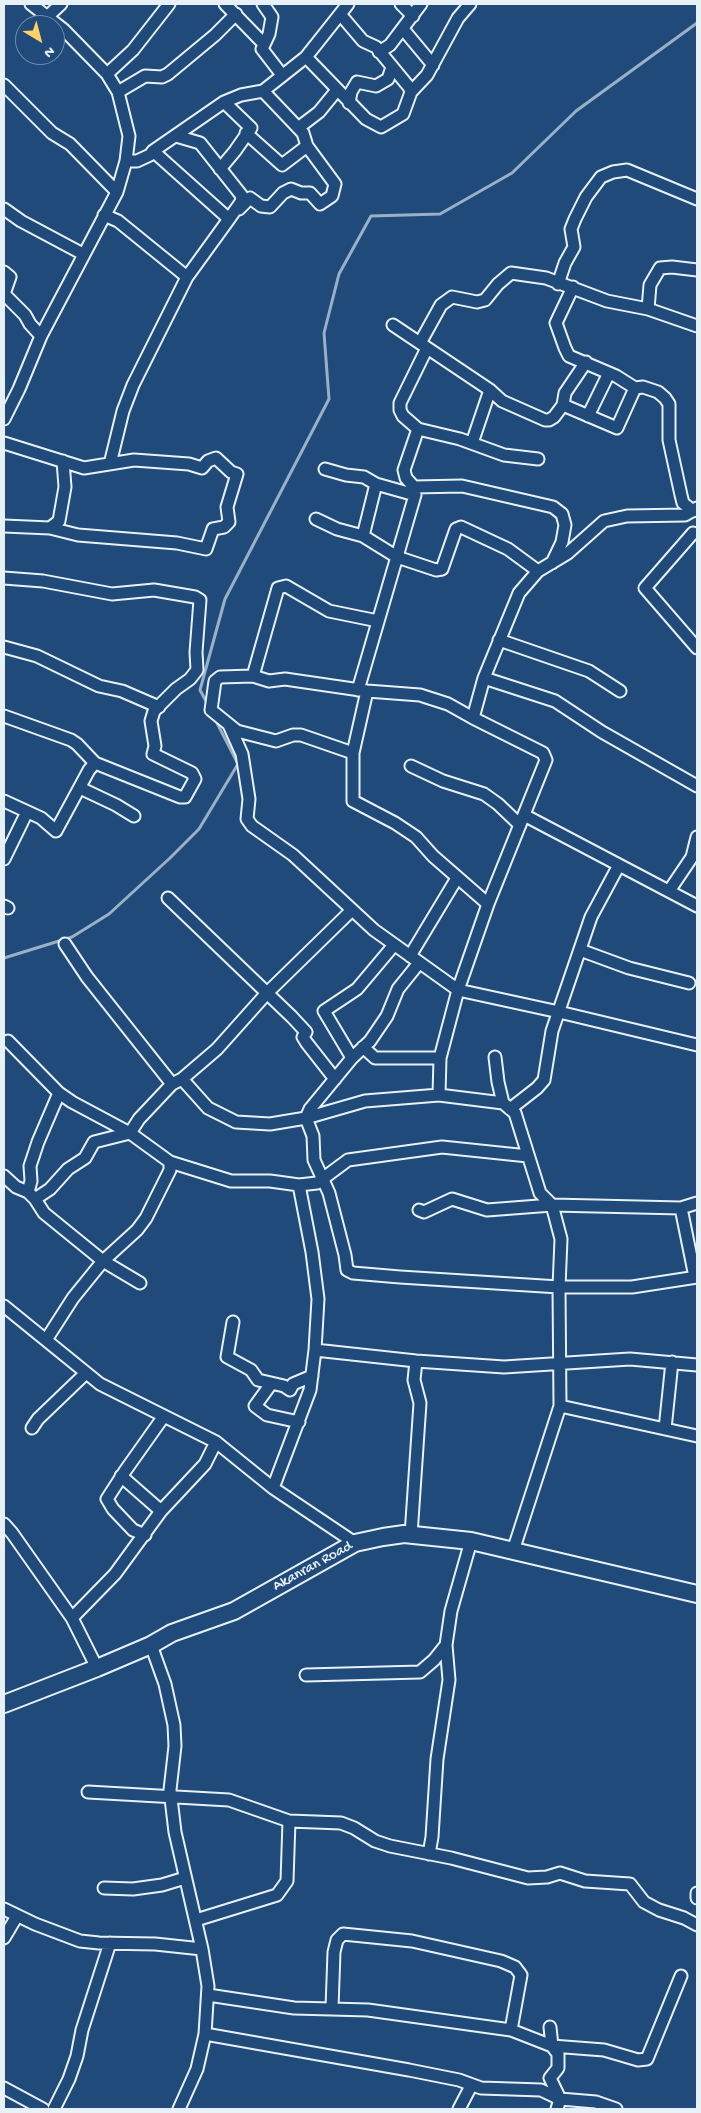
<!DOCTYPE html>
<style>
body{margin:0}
#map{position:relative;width:701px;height:2113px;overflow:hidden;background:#1f4a7a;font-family:"Gochi Hand",sans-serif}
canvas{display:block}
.frame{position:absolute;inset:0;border:5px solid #e8f1f8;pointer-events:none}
.north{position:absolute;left:15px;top:15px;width:50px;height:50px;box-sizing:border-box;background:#1f4a7a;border:1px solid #6f8dac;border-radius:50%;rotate:143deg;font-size:14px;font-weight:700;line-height:20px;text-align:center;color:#e8f1f8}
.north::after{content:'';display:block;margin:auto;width:18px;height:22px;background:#ffd166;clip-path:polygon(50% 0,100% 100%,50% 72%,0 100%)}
</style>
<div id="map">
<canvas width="701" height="2113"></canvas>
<div class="frame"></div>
<div class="north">N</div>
</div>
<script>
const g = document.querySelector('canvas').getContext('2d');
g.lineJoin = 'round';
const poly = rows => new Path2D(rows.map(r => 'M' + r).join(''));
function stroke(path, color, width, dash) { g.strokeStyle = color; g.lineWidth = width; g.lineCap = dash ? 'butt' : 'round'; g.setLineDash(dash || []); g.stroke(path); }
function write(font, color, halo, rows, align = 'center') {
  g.font = font + ' "Gochi Hand",sans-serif'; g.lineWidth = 4; g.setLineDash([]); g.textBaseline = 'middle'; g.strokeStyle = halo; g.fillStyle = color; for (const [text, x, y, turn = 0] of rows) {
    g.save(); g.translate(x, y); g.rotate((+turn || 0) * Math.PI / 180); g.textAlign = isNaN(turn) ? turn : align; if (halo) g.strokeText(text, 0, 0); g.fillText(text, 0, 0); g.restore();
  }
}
const stream = poly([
 [208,705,200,690,225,599,329,399,324,333,339,274,371,216,440,214,512,173,576,111,697,23],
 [4,958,72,937,109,914,170,858,199,829,238,764,215,719]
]);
const minor = poly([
 [225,4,261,41,266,40],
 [263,4,272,17,269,34,262,49,282,75],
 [401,4,413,16],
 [340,14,363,41,376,47,409,87,411,92],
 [47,17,61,4],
 [403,29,433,65],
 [379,52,390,45,421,4],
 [306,57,366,119,381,127,403,114,411,92,427,75,458,18,470,4],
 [107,74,133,50,169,4],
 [4,85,52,133,70,144,117,192],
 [118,92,145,76,162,77,168,74,215,35,236,14],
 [349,103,351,92,357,82,376,86,388,79,392,67],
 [298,128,319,112,337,90],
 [246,133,282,165,307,146],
 [153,151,229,219],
 [126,161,137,161,150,155,153,151,224,102,241,95,263,91,306,57,348,4],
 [220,169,235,151,251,128,224,102],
 [4,209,21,221,83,254],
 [239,209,250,198,261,206,270,207,283,193,291,189,301,193,310,193,320,204,332,196,335,184,307,146,303,133,263,91],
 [104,215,118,221,187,277],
 [4,272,10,277,4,294,25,315,30,324,41,336],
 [558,284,565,263,574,247,571,229,575,219,586,197,601,177,613,172,627,170,697,199],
 [573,287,556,323,565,348,569,356,616,376,635,388,643,387,658,392,665,398,669,404,669,440,681,495,683,503,693,511],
 [648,309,650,285,660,268,672,267,697,270],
 [393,325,490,390,502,401,545,420,549,420,554,417,563,405,565,393,586,362],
 [420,343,441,305,452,297,477,302,485,300,498,284,511,273,546,278,607,301,648,309,697,326],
 [427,348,400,403,400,410,403,416,418,429,460,439,504,455,538,459],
 [563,405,617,428,635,388],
 [588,416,609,373],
 [4,419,19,389,41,336,117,192,126,161,129,136,118,92,107,74,64,30,31,4],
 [4,443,84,468,134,460,189,464,202,468,208,461,216,458,231,472,237,474,227,507,229,522,224,527,213,529,206,549,177,543,78,535,50,528,4,526],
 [472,443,490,390],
 [110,464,123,411,133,385,187,277,229,219,241,202,242,196,200,143,176,136],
 [325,469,346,475,364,477,376,484,415,495],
 [376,484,363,536,397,557,436,570,442,569,456,529,461,527,508,549,538,571],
 [414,487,462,486,553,507,562,514,565,525,562,542,552,563],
 [316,519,337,529,363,536],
 [50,528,59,521,65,487,63,461],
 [693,533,645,588,697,648],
 [4,578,43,581,112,594,154,590,195,597,200,600,196,652,197,670,190,679,176,689,154,711,151,721,155,746,153,754,192,773,195,779,185,797,180,797,95,763,77,744,71,740,4,716],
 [499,640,589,671,620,691],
 [4,647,37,656,99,686,122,691,159,707],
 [253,676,278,588,286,586,329,611,378,621],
 [484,678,555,701,602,732,697,786],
 [358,690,415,495,414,487,406,478,404,470,418,429],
 [367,691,353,753,353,801,395,823,416,837,433,856,488,904],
 [473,718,484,678,519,593,538,571,568,553,604,521,627,516,685,515,697,508],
 [229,725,242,754,249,799,247,819,252,826,293,855,374,930,458,990,559,1012,697,1045],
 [353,753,301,735,293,735,276,741,237,731,211,710,215,681,220,677,253,676,269,681,285,679,367,691,420,695,448,704,473,718,543,753,546,760,488,904,458,990,440,1058,439,1095],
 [411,766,443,781,484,794,498,804,520,825],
 [80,788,116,805,134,816],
 [4,801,41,818,56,831,89,770,95,763],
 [524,815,697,906],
 [4,859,27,812],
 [669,891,692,857,697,837],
 [168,898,292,1017,306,1032,303,1037,306,1042,335,1079],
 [4,906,8,908],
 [65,944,87,977,172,1084],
 [580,950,629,968,689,983],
 [410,956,457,878],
 [419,963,398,989,387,1016,370,1041,352,1058,310,1109,306,1118,313,1136,314,1160,329,1193,345,1255,347,1270,353,1273,400,1277,559,1287,632,1287,697,1277],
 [8,1041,59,1093,72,1102,130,1133,170,1162,231,1181,270,1181,299,1185,317,1183,348,1160,442,1147,528,1156],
 [363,1047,375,1058,440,1058],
 [495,1057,498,1082,503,1103],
 [352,1058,324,1011,357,989,394,945],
 [182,1079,208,1108,236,1122,270,1124,306,1118,365,1101,439,1095,503,1103,515,1113,540,1193,552,1205,561,1239,559,1287,560,1406,513,1551],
 [510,1109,537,1088,544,1080,552,1031,591,917,619,865],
 [4,1176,16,1187,28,1192,35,1199,44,1213,103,1261,140,1283],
 [28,1192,31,1181,30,1166,38,1142,59,1093],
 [35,1199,50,1189,68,1169,85,1158,94,1142,130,1133,139,1119,172,1084,182,1079,217,1049,267,993,352,910],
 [681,1208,695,1277],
 [419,1210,424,1212,452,1199,487,1210,552,1205,681,1208,697,1203],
 [4,1306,100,1384,216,1442,273,1488,355,1543],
 [233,1322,227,1357,251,1370,258,1380,284,1386,290,1390,293,1384,312,1376],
 [46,1340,73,1298,103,1261,137,1230,146,1218,170,1170,170,1162],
 [315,1350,416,1361,504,1367,630,1359,697,1365],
 [271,1384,255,1406,267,1415,299,1422],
 [560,1406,697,1436],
 [32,1428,38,1419,86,1373],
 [665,1429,672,1362],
 [121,1476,161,1511],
 [273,1488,310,1390,315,1350,318,1299,312,1252,299,1185],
 [4,1524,12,1533,72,1618,97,1668],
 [145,1535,133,1530,113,1509,107,1499,125,1471,164,1416],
 [411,1535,420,1403,414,1380,416,1361],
 [72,1618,115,1574,161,1511,205,1464,216,1442],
 [151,1645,165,1684,174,1725,175,1746,170,1790,175,1832,202,1949,208,1986,205,2034,197,2069,179,2109],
 [306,1675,420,1672,434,1660,446,1645],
 [88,1792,229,1800,289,1821,341,1823,354,1828,375,1841,390,1846,451,1858,528,1878,547,1877,560,1873,585,1881,630,1884,644,1902,659,1910,684,1918,697,1925],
 [429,1854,432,1837,437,1759,449,1680,446,1645,451,1611,471,1541],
 [104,1888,133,1889,162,1885,185,1878],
 [697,1893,697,1898],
 [4,1909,35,1924,80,1941,99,1943,155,1944,202,1949],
 [196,1920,277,1895,287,1881,289,1821],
 [4,1938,17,1916],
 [208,1995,294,2008,368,2010,511,2030,552,2046,604,2050,638,2060,647,2059,681,1976],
 [332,2008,334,1952,337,1940,343,1934,412,1941,501,1961,515,1967,521,1975,511,2030],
 [550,2027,552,2046,558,2054,558,2068,550,2078,560,2099,557,2109],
 [205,2034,409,2070,459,2080,481,2088,541,2090,560,2099,596,2102,616,2109],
 [4,2088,43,2109],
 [54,2109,69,2079,77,2056,82,2030,110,1943],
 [459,2109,471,2086]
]);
const secondary = poly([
 [4,1704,97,1668,151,1645,172,1633,234,1611,355,1543,383,1537,404,1534,471,1541,697,1594]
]);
const streetNames = [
 ["Akanran Road",313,1567,-29]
];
stroke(stream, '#9ab0c7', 3);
stroke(minor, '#e8f1f8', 15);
stroke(secondary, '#e8f1f8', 20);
stroke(minor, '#1f4a7a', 11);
stroke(secondary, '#1f4a7a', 16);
write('15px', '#e8f1f8', '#1f4a7a', streetNames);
</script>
